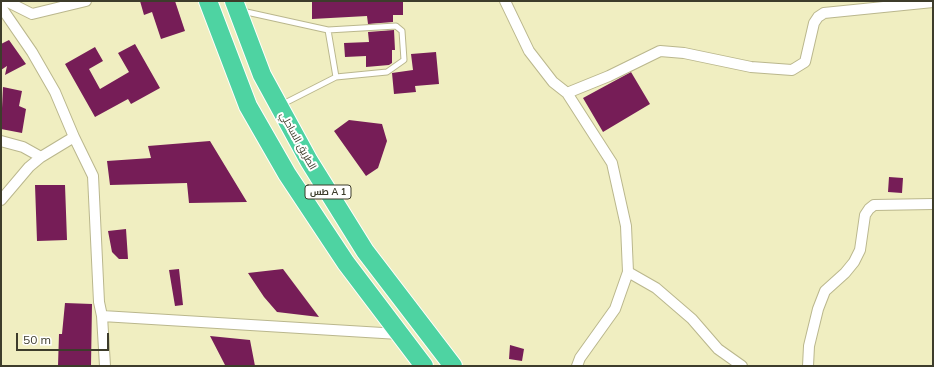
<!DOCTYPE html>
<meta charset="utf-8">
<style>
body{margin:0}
#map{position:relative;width:934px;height:367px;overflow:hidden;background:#f0eec1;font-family:Mulish,sans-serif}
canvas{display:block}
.frame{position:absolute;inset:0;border:2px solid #3d3c2b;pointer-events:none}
.scale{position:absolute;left:16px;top:333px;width:93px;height:18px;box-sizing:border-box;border:2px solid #3d3c2b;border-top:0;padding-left:5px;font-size:12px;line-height:14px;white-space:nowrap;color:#3d3c2b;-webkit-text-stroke:3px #fff;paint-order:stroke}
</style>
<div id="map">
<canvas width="934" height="367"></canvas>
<div class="frame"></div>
<div class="scale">50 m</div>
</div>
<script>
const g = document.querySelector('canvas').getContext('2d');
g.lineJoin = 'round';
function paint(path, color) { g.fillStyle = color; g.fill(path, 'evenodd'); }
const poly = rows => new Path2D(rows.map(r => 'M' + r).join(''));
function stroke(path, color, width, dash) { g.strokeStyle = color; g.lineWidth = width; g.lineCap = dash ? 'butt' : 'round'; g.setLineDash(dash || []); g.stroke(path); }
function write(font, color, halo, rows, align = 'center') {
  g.font = font + ' Mulish,Cairo,sans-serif'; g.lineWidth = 4; g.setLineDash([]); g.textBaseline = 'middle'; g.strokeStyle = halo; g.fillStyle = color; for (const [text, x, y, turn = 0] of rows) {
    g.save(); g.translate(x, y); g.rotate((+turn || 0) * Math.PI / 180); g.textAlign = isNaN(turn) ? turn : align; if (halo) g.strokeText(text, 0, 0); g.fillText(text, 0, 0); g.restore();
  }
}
const building = poly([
 [140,1,175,1,185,31,161,39,152,12,144,15],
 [312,1,403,1,403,15,393,15,393,22,368,24,367,16,312,19],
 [394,30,395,50,392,50,392,63,389,65,366,67,366,56,345,57,344,43,369,42,368,32],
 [9,40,26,64,5,75,7,66,1,70,1,44],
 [135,44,160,88,131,104,128,99,95,117,65,64,95,47,103,61,89,69,100,89,129,72,118,53],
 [436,52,439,84,415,86,416,92,394,94,392,73,413,70,411,54],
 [631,72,650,104,603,132,583,98],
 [3,87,22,91,19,106,26,109,22,133,1,129],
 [349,120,382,124,387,141,378,168,366,176,334,131],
 [210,141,247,202,189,203,187,183,110,185,107,161,151,158,148,146],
 [889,177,903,178,902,193,888,192],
 [35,185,65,185,67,240,37,241],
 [126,229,128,259,119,259,112,252,108,231],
 [179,269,183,305,175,306,169,270],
 [283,269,319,317,277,312,264,297,248,273],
 [65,303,92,304,91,366,58,366,59,334,62,334],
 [210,336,250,340,255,366,225,365],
 [510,345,524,349,522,361,509,359]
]);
const lane = poly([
 [242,11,328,30,336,77,281,105],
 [328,30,396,26,402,31,404,60,387,72,336,77]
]);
const street = poly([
 [6,1,32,14,86,1],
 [505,1,529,51,553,82,567,93,612,163,626,226,628,272,615,309,580,358,577,366],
 [1,7,32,52,55,92,74,137],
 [567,93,609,76,660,51,684,53,751,67,792,70,805,62,814,23,818,17,824,13,933,2],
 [1,141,23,147,41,157],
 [1,200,29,167,41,157,74,137,93,176,99,302,102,316],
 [628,272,656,288,692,319,718,349,742,366],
 [105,366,102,316,399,334],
 [808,366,809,346,818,309,825,291,845,273,854,262,860,250,865,215,869,209,874,205,933,204]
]);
const highway = poly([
 [208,1,248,106,287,174,346,263,424,366],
 [234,1,262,75,309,161,365,251,453,366]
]);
const shields = [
 [328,192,46]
];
const shieldNames = [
 ["طس A 1",328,192]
];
const streetNames = [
 ["الطريق الساحلي",298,141,61]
];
paint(building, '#761d57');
stroke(lane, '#bab78d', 7);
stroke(street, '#bab78d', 12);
stroke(highway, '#fff', 20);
stroke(lane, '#fff', 5);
stroke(street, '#fff', 10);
stroke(highway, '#4ed3a2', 18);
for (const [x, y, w] of shields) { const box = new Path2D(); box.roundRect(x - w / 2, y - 7, w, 14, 3); g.fillStyle = '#fff'; g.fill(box); stroke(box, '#3d3c2b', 1); }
write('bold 9px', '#3d3c2b', null, shieldNames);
write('10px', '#3d3c2b', '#fff', streetNames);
</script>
